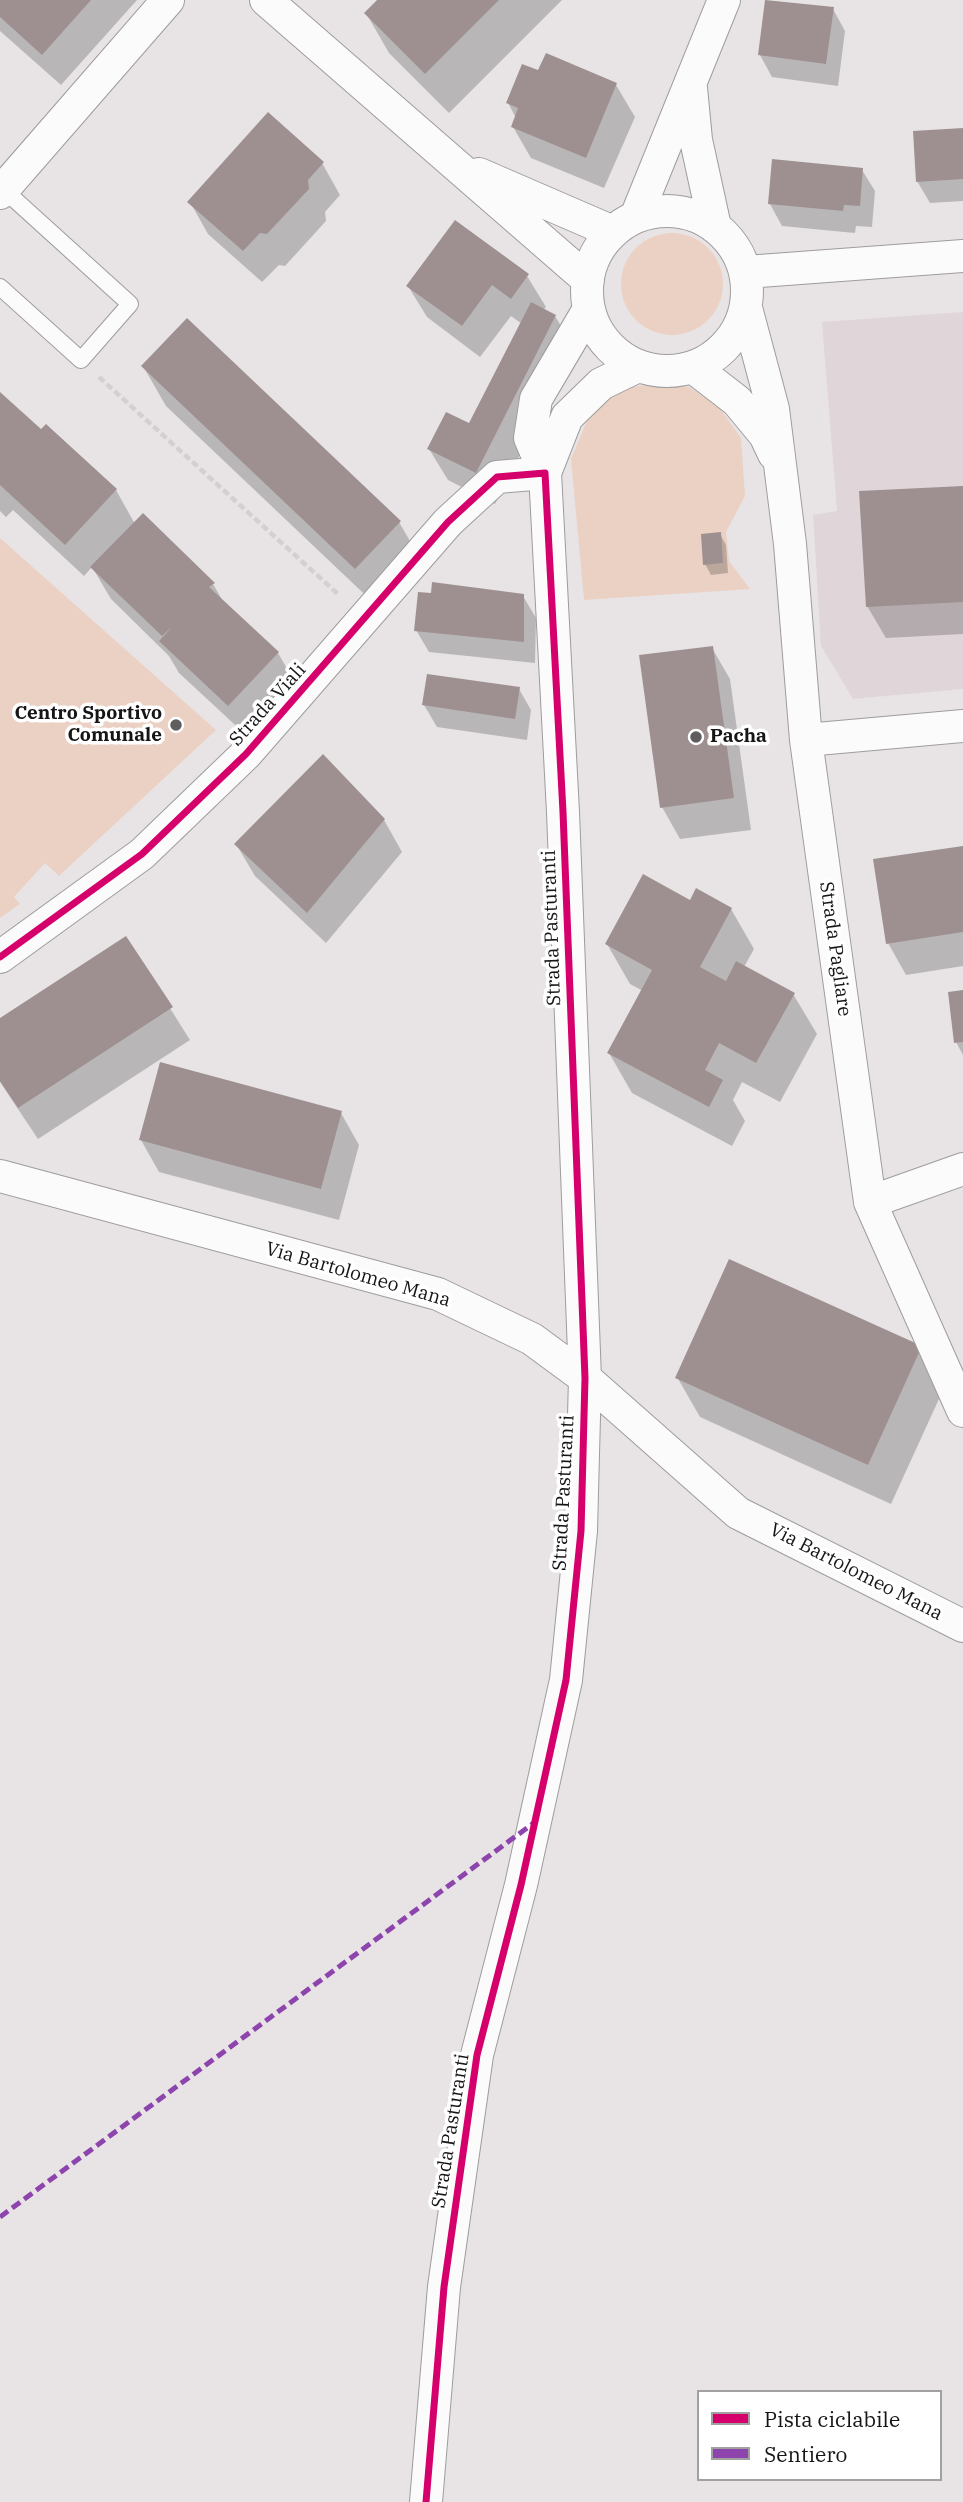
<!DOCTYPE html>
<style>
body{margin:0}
#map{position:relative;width:963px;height:2502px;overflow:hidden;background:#e8e4e6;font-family:"IBM Plex Serif",serif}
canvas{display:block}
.legend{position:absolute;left:697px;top:2390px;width:245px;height:91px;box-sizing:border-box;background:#fff;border:2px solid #a2a1a1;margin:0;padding:9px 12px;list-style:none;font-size:21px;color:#161415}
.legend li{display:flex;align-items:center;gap:14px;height:35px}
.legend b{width:35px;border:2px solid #a2a1a1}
</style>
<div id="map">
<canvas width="963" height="2502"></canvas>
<ul class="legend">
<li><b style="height:9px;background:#d6006c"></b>Pista ciclabile</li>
<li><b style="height:9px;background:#8e44ad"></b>Sentiero</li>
</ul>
</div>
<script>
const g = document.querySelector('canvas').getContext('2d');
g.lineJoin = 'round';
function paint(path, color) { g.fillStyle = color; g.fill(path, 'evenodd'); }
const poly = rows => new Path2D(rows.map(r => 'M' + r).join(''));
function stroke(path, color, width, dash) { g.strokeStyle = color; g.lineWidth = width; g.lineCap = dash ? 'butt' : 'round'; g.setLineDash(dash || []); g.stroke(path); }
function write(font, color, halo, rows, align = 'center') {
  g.font = font + ' "IBM Plex Serif",serif'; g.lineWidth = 7; g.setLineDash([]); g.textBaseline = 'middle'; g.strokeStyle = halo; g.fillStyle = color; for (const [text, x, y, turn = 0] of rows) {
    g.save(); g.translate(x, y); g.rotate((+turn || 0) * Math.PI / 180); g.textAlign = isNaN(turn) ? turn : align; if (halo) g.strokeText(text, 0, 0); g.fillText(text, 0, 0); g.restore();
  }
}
const built = poly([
 [963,312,963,689,853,699,821,646,813,515,837,511,822,322]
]);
const green = poly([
 '621 284a51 51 0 1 1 102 0a51 51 0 1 1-102 0Z',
 [659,383,689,387,719,407,741,438,745,496,726,532,729,561,750,589,584,600,571,459,589,416,619,389],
 [0,538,216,730,59,876,45,863,14,897,20,904,0,918]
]);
const shadow = poly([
 [0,0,137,0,61,85,0,31],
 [379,0,562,0,449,113,389,53,366,13],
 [833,9,845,31,838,86,772,77,760,55],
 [546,56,616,85,635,117,604,188,531,158,513,127,516,118,508,103,539,72],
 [963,130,963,201,930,203,917,181],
 [322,163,340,195,325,212,326,221,285,266,279,265,262,282,208,234,190,202],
 [862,170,875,191,872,227,856,226,855,233,782,226,770,204],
 [527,276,546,307,543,310,555,316,574,348,495,504,448,480,429,449,470,426,522,324,511,316,480,357,427,317,408,286],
 [143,366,399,522,422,562,379,608,166,406],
 [0,394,41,431,116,490,135,524,213,584,224,603,278,653,296,684,247,736,179,673,169,656,111,599,92,567,84,576,13,510,6,517,0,511],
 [963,488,963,634,886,638,867,606],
 [720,534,726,545,728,573,711,575,705,564],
 [433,595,523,596,536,618,535,663,429,652,416,630],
 [712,648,730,679,751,830,680,839,662,807],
 [519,689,531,710,527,740,437,727,424,705],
 [384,820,402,852,326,943,255,876,236,844],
 [963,847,963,966,906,975,888,943],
 [691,902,731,909,754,949,744,967,793,994,817,1034,780,1102,742,1082,733,1100,745,1121,732,1146,632,1093,609,1053,643,991,630,984,607,944],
 [126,938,190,1040,38,1139,0,1082,0,1020],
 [963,992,963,1055,956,1042],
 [341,1113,359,1145,339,1220,159,1172,141,1140],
 [921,1348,944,1388,891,1504,700,1417,677,1377]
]);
const building = poly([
 [0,0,91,0,42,55,0,17],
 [377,0,499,0,425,74,364,13],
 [765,0,834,7,826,64,758,55],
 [546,53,617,83,586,158,511,127,518,108,506,103,522,64,538,70],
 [268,112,324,162,308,180,309,189,267,234,260,233,243,251,187,202],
 [963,128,963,179,916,182,913,131],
 [772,159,863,168,860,206,844,205,843,211,768,204],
 [455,220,529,274,511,299,492,285,462,326,406,286],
 [531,302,556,315,476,473,427,449,446,412,469,423],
 [187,318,401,521,355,569,141,366],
 [0,392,41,429,46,424,117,489,65,545,0,485],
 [963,486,963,602,866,607,859,491],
 [143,513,215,583,209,587,279,652,228,706,159,641,172,627,162,636,90,567],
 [721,532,723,563,703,565,701,534],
 [432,582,524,594,524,642,414,631,418,592,431,593],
 [713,646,734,798,660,808,639,655],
 [427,674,520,687,515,719,422,705],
 [323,754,385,819,307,913,234,844],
 [963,846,963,932,886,944,873,859],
 [643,874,690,900,696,888,732,908,700,967,726,981,736,961,795,993,756,1063,719,1043,705,1070,723,1080,709,1107,607,1053,652,970,605,944],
 [126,936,173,1007,18,1108,0,1081,0,1018],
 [963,990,963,1042,954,1043,948,992],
 [160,1062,342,1111,321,1189,139,1140],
 [729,1259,922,1346,868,1465,675,1378]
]);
const path = poly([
 [99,377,339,595]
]);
const lane = poly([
 [0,287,81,360,130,304,3,189]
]);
const street = poly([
 [266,0,588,280],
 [691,88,696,140,715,227],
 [479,174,613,232],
 [0,193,168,0],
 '587 291a80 80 0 1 1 160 0a80 80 0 1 1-160 0Z',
 [636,217,724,0],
 [746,272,963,256],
 [746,308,773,409,790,544,806,740,870,1202,963,1411],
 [589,309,536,399,530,438,545,473,567,417,601,384,638,366],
 [693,367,737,401,765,435,774,454],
 [806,740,963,726],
 [0,957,142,854,246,754,448,522,497,477,545,473,563,812,585,1378,581,1531,566,1680,521,1885,477,2055,444,2287,426,2502],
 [0,1176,438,1294,532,1339,585,1378,738,1513,963,1626],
 [870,1202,963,1169]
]);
const quiet = poly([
 [0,2217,535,1822]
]);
const cycleway = poly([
 [0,957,142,854,246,754,448,522,497,477,545,473,563,812,585,1378,581,1531,566,1680,521,1885,477,2055,444,2287,426,2502]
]);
const markers = [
 [176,725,7,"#605d5e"],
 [696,737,7,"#605d5e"]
];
const streetNames = [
 ["Strada Viali",268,705,-48],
 ["Strada Pasturanti",552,928,-92],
 ["Strada Pagliare",835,949,82],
 ["Via Bartolomeo Mana",358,1275,16],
 ["Strada Pasturanti",564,1493,-87],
 ["Via Bartolomeo Mana",856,1572,27],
 ["Strada Pasturanti",451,2131,-81]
];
const poiNames = [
 ["Centro Sportivo",162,714],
 ["Comunale",162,736],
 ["Pacha",710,737,"left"]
];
paint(built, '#e0d6da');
paint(green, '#ebd1c4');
paint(shadow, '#0003');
paint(building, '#9e9090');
stroke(lane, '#9e9c9d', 18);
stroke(street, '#9e9c9d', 34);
stroke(path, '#d2d0d1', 4.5, [7, 3.5]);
stroke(lane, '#fcfbfb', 16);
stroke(street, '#fcfbfb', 32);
stroke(quiet, '#8e44ad', 5, [10, 5]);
stroke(cycleway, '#d6006c', 7);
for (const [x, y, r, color] of markers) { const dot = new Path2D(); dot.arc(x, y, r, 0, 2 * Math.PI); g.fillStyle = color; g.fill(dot); stroke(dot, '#fff', 2.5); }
write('19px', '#161415', '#fff', streetNames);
write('bold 19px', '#161415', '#fff', poiNames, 'right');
</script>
